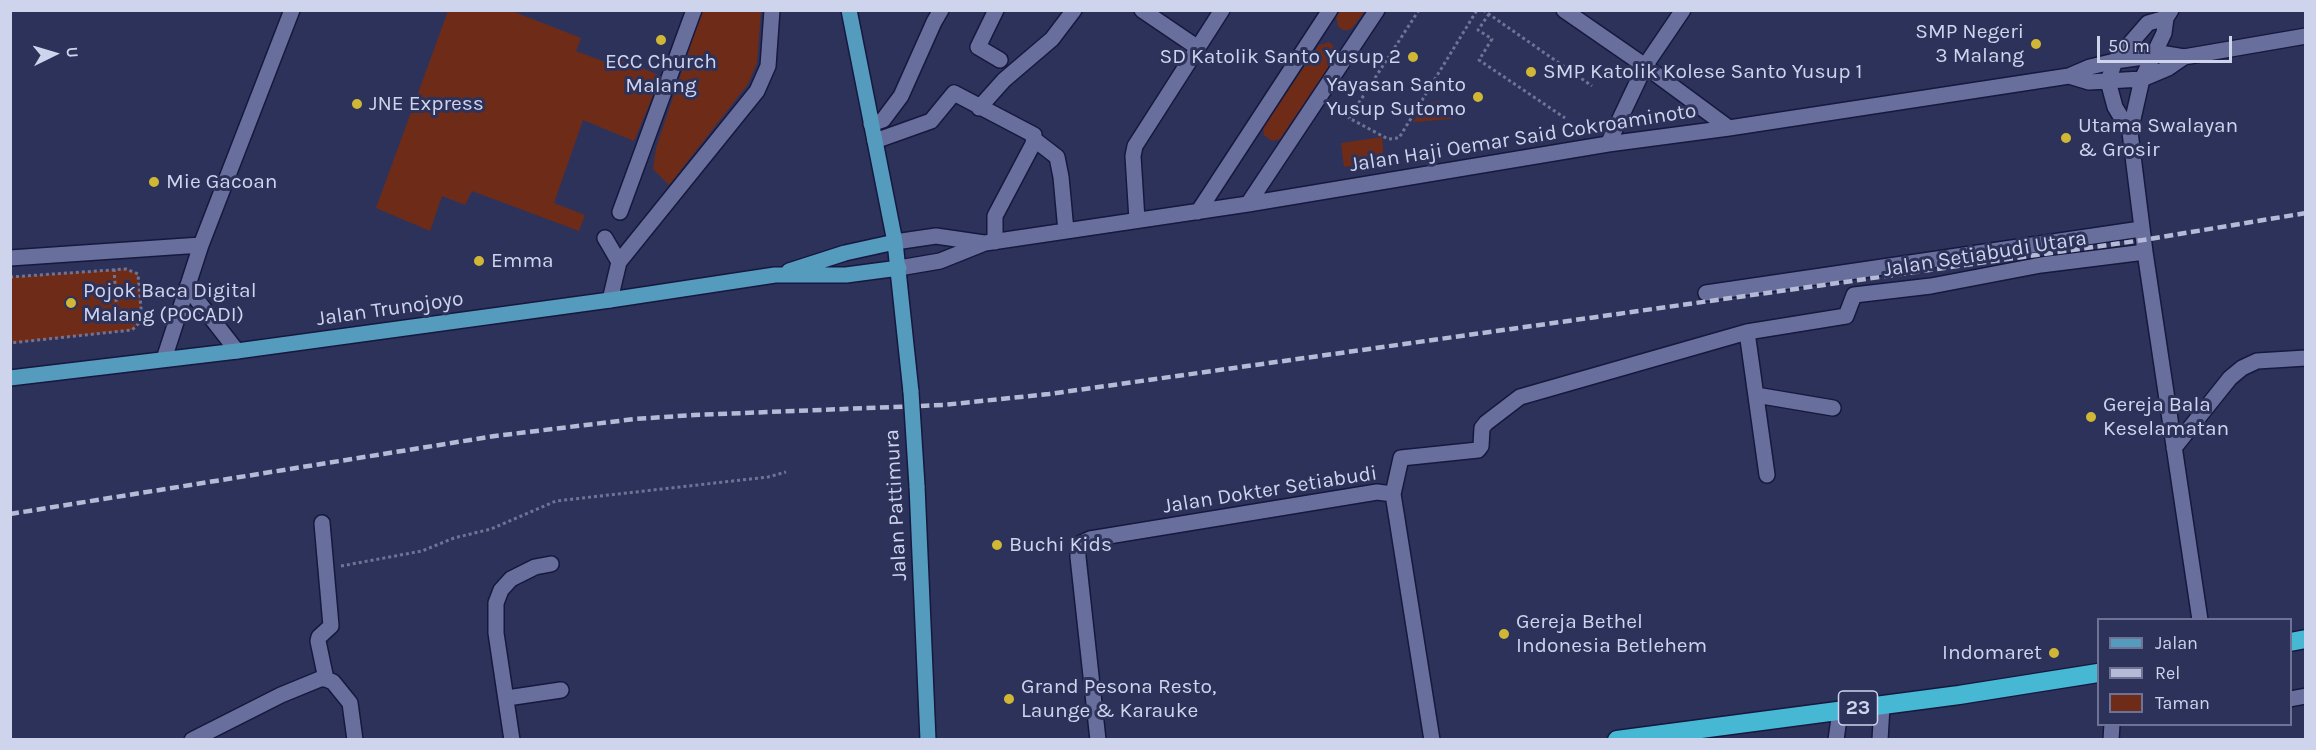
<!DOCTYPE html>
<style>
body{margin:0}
#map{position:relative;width:2316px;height:750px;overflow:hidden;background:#2d325a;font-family:Karla,sans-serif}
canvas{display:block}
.frame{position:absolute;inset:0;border:12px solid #cfd4ed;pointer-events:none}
.legend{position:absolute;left:2097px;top:618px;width:195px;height:108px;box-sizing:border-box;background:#2d325a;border:2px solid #6e7395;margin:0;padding:8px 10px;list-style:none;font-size:18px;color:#cfd4ed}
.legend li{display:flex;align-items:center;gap:12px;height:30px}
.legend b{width:30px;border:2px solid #6e7395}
.north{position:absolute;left:24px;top:24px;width:60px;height:60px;-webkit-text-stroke:4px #2d325a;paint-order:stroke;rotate:85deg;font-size:16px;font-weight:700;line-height:24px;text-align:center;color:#cfd4ed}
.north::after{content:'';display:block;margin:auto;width:21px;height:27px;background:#cfd4ed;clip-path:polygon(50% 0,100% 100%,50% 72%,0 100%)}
.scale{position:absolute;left:2097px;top:36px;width:135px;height:27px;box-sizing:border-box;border:3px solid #cfd4ed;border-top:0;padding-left:8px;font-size:18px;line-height:21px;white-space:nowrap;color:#cfd4ed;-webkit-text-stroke:4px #2d325a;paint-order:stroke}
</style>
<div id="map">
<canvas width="2316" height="750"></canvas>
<div class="frame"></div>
<ul class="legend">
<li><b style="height:8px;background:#549bbe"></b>Jalan</li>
<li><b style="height:8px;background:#b5bad6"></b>Rel</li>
<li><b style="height:16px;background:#6e2c18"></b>Taman</li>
</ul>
<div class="north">U</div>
<div class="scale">50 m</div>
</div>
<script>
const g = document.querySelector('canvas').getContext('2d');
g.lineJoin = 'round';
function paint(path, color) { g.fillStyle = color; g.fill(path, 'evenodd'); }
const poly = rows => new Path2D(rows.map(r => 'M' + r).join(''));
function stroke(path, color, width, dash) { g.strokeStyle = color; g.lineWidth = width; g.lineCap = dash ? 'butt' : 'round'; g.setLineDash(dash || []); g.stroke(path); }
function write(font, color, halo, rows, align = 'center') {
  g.font = font + ' Karla,sans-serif'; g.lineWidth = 6; g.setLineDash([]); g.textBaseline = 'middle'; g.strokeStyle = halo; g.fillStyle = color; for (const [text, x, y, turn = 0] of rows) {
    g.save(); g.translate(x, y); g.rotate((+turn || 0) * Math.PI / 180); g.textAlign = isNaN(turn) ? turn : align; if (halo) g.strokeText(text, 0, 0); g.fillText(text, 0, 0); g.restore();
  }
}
const green = poly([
 [448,11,512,11,581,38,576,51,608,63,611,55,661,76,634,141,583,120,554,203,585,215,579,231,472,191,465,205,442,196,430,231,376,208],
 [702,11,761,11,757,63,748,84,669,185,653,169,656,148],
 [1340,11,1340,10,1365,11,1352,28,1348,30,1343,30,1338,26,1336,16],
 [1329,42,1334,47,1336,53,1334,59,1280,139,1272,141,1264,135,1263,127,1319,45],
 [1439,101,1452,109,1451,119,1413,122,1426,104],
 [1382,137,1384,161,1344,167,1341,143],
 [126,269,138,274,142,320,132,330,11,343,11,277]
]);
const path = poly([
 [1419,10,1349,118,1388,139,1399,138,1477,10],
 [1483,10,1592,86],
 [1489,14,1478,30,1492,39,1479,60,1565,118],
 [114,269,117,314],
 [10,277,126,269,138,274,142,320,132,330,10,343],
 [341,566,422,551,454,538,491,529,556,501,768,477,786,472]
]);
const minor = poly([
 [996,10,978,47,1000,60],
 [1142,10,1198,48],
 [1564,10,1645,66,1729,128],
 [2171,10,2166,18,2164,33,2142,79,2130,132,2145,252,2200,620],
 [2069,76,2089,82,2142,79,2168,68,2184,57],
 [979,108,1004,80,1052,39,1074,10],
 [871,124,883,120,901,96,934,22,941,10],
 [2130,132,2115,107,2108,81,2115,61,2148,23,2166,18],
 [1035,140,1057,157,1061,177,1066,231],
 [875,141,931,121,954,93,1034,135,1033,144,995,216,995,242],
 [1608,144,1645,66,1683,10],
 [1248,204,1377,10],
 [620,212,694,10],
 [1198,212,1330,10],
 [1137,220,1133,156,1135,146,1222,10],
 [605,238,619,262],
 [895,242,936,236,984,243],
 [10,258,201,245],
 [899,268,940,261,985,243,1248,204,1608,144,1729,128,2069,76,2090,67,2115,61,2166,54,2184,57,2306,36],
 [187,287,237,351],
 [1706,293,2141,229],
 [610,300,619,262,757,91,768,66,772,10],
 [1747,332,1767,475],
 [164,359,201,245,292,10],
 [1756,395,1833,408],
 [2174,448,2230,378,2242,368,2257,361,2306,358],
 [322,523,331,626,319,637,318,641,326,679],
 [507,698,561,690],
 [2290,699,2306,696],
 [192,740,281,695,320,679,326,679,333,682,350,703,355,740],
 [512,740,496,633,496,603,501,590,511,579,535,567,551,564],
 [1098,740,1078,557,1078,549,1081,543,1090,539,1377,492,1393,494],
 [1432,740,1393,494,1401,458,1478,450,1481,446,1482,428,1486,423,1520,397,1747,332,1846,316,1854,295,1931,286,2041,265,2145,252],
 [1836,740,1840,711],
 [1880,740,1882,706],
 [2111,740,2112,724]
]);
const major = poly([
 [849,10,895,242,911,392],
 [789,271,845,253,895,242],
 [10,378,237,351,610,300,775,275,846,275,899,268],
 [917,486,928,740]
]);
const highway = poly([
 [2290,642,2306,639],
 [1617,740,1959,695,2098,673]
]);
const rail = poly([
 [10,514,495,436,635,419,694,415,943,405,1049,394,2143,240,2306,213]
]);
const majorBridge = poly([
 [911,392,917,486]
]);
const markers = [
 [661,40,6,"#d1b736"],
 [2036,44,6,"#d1b736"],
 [1413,57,6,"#d1b736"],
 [1531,72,6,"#d1b736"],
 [1478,97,6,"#d1b736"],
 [357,104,6,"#d1b736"],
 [2066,138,6,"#d1b736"],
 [154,182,6,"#d1b736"],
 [479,261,6,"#d1b736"],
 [71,303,6,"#d1b736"],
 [2091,417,6,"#d1b736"],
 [997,545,6,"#d1b736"],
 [1504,634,6,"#d1b736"],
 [2054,653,6,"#d1b736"],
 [1009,699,6,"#d1b736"]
];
const shields = [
 [1858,708,39]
];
const shieldNames = [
 ["23",1858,708]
];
const poiNames = [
 ["SMP Negeri",2024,32,"right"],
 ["3 Malang",2024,56,"right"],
 ["SD Katolik Santo Yusup 2",1401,57,"right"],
 ["ECC Church",661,62,"center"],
 ["Malang",661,86,"center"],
 ["SMP Katolik Kolese Santo Yusup 1",1543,72],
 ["Yayasan Santo",1466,85,"right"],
 ["Yusup Sutomo",1466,109,"right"],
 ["JNE Express",369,104],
 ["Utama Swalayan",2078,126],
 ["& Grosir",2078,150],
 ["Mie Gacoan",166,182],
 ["Emma",491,261],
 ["Pojok Baca Digital",83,291],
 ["Malang (POCADI)",83,315],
 ["Gereja Bala",2103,405],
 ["Keselamatan",2103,429],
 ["Buchi Kids",1009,545],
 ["Gereja Bethel",1516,622],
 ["Indonesia Betlehem",1516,646],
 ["Indomaret",2042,653,"right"],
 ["Grand Pesona Resto,",1021,687],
 ["Launge & Karauke",1021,711]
];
const streetNames = [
 ["Jalan Haji Oemar Said Cokroaminoto",1523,138,-9],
 ["Jalan Setiabudi Utara",1985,254,-9],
 ["Jalan Trunojoyo",390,309,-8],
 ["Jalan Dokter Setiabudi",1270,490,-9],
 ["Jalan Pattimura",896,505,-93]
];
paint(green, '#6e2c18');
stroke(minor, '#16183e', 18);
stroke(major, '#16183e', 18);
stroke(highway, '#16183e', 21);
stroke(path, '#6f7496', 3, [3, 3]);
stroke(minor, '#686f9c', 15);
stroke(major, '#549bbe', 15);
stroke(highway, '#47b8d4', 18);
stroke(rail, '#b5bad6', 4.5, [9, 4.5]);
stroke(majorBridge, '#16183e', 18, []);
stroke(majorBridge, '#549bbe', 15);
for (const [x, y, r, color] of markers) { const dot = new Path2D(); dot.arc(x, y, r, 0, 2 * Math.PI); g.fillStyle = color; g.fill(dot); stroke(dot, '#2d325a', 2); }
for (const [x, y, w] of shields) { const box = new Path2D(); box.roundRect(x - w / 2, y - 17, w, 34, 4.5); g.fillStyle = '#2d325a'; g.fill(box); stroke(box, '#cfd4ed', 1.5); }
write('bold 20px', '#cfd4ed', null, shieldNames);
write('21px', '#cfd4ed', '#2d325a', poiNames, 'left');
write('21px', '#cfd4ed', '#2d325a', streetNames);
</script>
